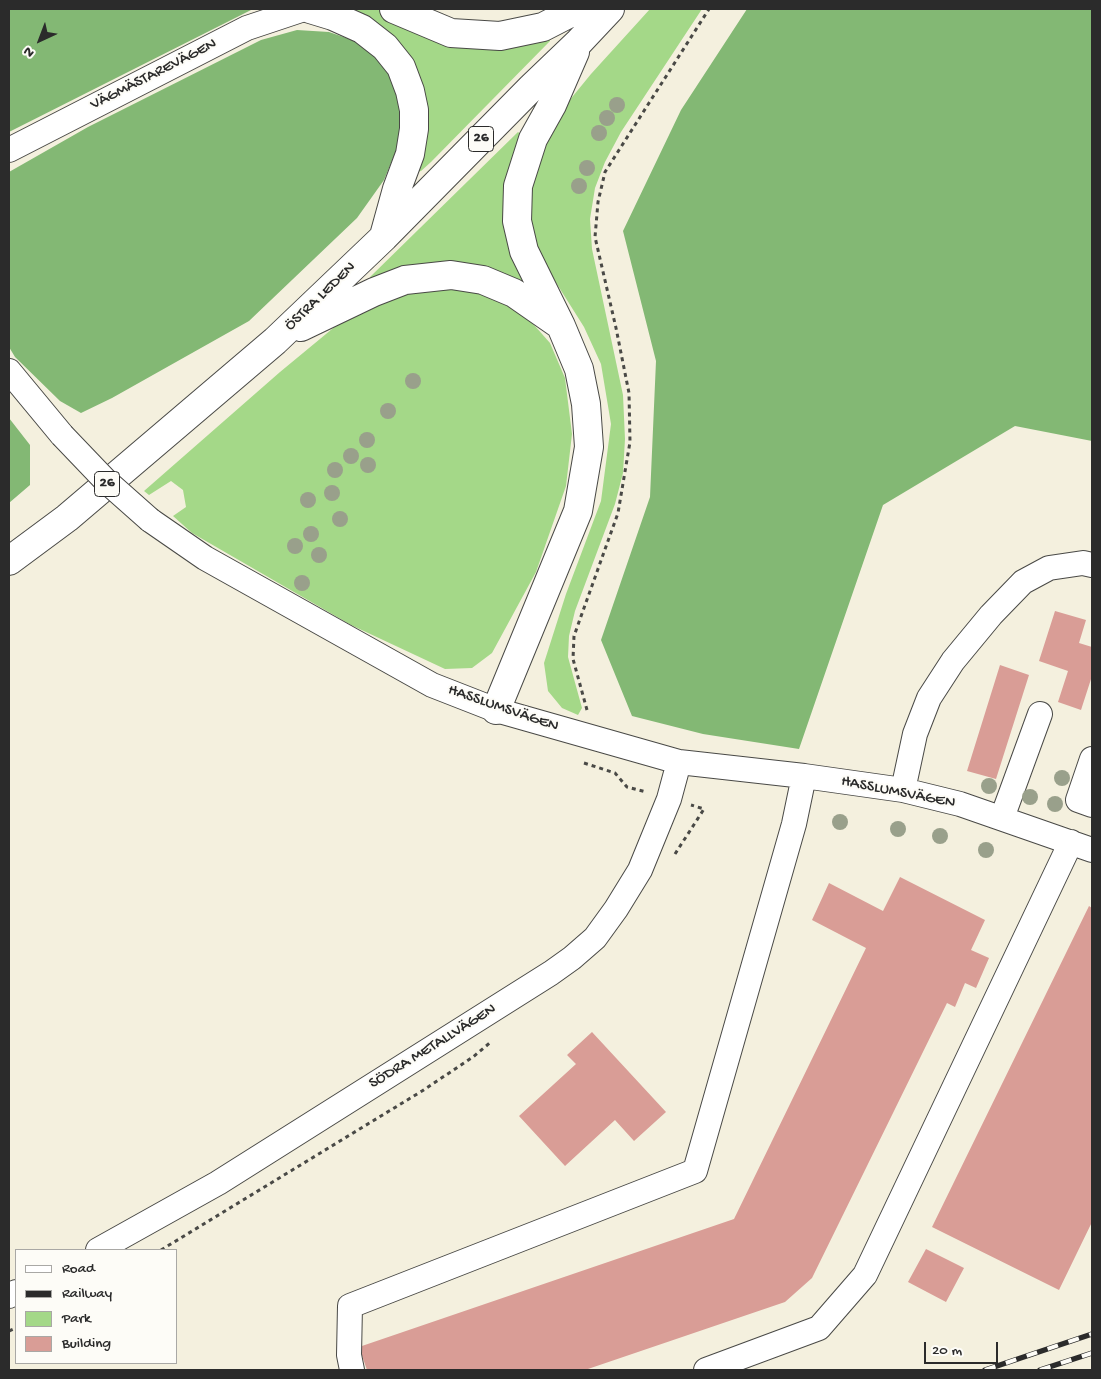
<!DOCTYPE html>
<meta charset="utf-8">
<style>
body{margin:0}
#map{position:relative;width:1101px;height:1379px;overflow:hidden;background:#f4f0de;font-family:"Gochi Hand",sans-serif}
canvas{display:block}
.frame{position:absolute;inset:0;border:10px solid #2b2b2b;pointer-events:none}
.legend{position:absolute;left:15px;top:1249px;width:162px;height:115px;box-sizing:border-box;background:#fdfcf7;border:1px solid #a9a8a5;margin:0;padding:6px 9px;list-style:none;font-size:15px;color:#2b2b2b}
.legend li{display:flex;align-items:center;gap:10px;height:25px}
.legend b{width:25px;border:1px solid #a9a8a5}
.north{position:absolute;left:15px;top:15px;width:50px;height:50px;-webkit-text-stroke:4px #fdfcf7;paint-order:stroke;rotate:223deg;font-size:14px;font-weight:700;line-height:20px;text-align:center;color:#2b2b2b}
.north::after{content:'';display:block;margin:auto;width:18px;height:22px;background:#2b2b2b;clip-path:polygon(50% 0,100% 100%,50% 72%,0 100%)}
.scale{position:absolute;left:924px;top:1342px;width:74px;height:22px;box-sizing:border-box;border:2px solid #2b2b2b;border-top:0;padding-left:6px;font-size:15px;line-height:18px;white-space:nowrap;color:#2b2b2b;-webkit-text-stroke:4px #fdfcf7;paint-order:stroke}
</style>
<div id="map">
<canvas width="1101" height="1379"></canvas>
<div class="frame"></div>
<ul class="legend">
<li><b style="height:6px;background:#fff"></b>Road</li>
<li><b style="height:6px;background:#2b2b2b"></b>Railway</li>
<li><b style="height:14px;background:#a4d888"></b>Park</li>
<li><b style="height:14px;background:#d99d96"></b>Building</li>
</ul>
<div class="north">N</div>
<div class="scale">20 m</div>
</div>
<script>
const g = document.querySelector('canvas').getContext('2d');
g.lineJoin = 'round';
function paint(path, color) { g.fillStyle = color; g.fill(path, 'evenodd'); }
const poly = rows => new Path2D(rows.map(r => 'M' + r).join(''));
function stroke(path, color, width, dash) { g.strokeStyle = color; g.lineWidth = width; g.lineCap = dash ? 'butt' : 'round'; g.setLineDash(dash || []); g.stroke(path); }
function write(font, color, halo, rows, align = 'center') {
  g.font = font + ' "Gochi Hand",sans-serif'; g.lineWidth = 4; g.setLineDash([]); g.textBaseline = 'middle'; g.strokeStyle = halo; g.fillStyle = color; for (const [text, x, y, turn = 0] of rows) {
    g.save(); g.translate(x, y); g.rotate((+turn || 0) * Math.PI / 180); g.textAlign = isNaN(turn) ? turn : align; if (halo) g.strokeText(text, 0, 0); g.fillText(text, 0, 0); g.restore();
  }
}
const green = poly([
 [341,9,376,9,388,14,550,37,550,41,431,162,421,171,417,172,425,100,421,80,410,59],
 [650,9,702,9,621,132,605,162,595,188,590,219,592,249,623,395,625,439,623,473,615,504,575,611,569,636,568,657,582,708,578,715,562,708,548,691,544,663,566,594,601,501,611,424,601,364,584,327,555,281,536,246,530,213,533,172,544,141,564,107,591,74],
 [518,132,522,135,528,286,371,280,370,277],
 [427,288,465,288,501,299,527,317,550,343,565,378,572,434,566,486,536,572,492,653,472,668,445,669,351,625,192,533,173,516,186,507,183,490,171,481,149,495,144,491,280,372,349,315,388,296]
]);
const forest = poly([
 [9,9,253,9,9,132],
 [747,9,1092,9,1092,441,1015,426,883,505,799,749,703,734,632,716,601,640,650,497,656,361,623,231,681,110],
 [297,30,329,32,358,42,379,58,394,79,401,105,400,141,384,180,357,218,249,321,112,398,81,413,60,401,15,357,9,347,9,172,88,127,261,40],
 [9,418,30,445,30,485,9,503]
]);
const building = poly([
 [1055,611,1086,620,1079,643,1092,647,1092,676,1081,710,1058,702,1068,671,1039,661],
 [1000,665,1029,675,996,779,967,771],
 [900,877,985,920,971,950,989,958,976,988,965,983,955,1007,947,1003,812,1278,785,1302,585,1370,367,1370,359,1347,734,1219,866,948,812,920,829,883,883,911],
 [1089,906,1092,908,1092,1222,1059,1290,932,1227],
 [592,1032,666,1112,634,1141,615,1120,565,1166,519,1116,576,1064,567,1055],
 [926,1249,964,1268,946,1302,908,1282]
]);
const path = poly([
 [587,710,573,659,574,636,618,513,630,442,629,393,616,328,595,237,598,202,605,172,709,9],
 [584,763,615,773,627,787,646,792],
 [675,854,704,809,691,805],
 [161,1250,422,1091,473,1057,492,1041],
 [9,1331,16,1328]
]);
const minor = poly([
 [9,150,247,28,304,9],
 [9,371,62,435],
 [150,520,205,558,432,685,496,710,679,762,804,776,903,790,960,804,1092,850],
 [1092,759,1078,800,1092,805],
 [903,790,915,734,929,698,953,661,991,615,1023,582,1049,568,1083,563,1092,565],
 [1002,818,1040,714],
 [98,1250,218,1183,551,973,572,958,595,938,616,909,640,870,669,799,679,762],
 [9,1296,16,1292],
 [352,1370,349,1355,350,1306,695,1171,794,824,804,776],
 [706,1370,819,1328,865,1275,1071,842]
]);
const highway = poly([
 [310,9,333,16,362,29,385,47,401,67,410,91,414,110,414,129,410,154,397,189,384,236],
 [394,9,451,33,500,36,543,27,578,9],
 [301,327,374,292,405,280,451,275,483,280,514,293,560,325],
 [9,561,67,518,275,341,384,237,532,87,579,42,610,9],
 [496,710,578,511,589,447,586,404,579,369,561,326,524,251,517,221,518,186,533,139,552,105,575,52]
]);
const rail = poly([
 [985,1370,1092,1334],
 [1040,1370,1092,1353]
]);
const minorBridge = poly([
 [62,435,106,481,150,520]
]);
const trees = [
 [617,105],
 [607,118],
 [599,133],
 [587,168],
 [579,186],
 [413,381],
 [388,411],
 [367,440],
 [351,456],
 [368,465],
 [335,470],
 [332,493],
 [308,500],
 [340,519],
 [311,534],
 [295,546],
 [319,555],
 [302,583],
 [1062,778],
 [989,786],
 [1030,797],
 [1055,804],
 [840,822],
 [898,829],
 [940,836],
 [986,850]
];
const shields = [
 [481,139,25],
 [107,484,25]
];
const shieldNames = [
 ["26",481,139],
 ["26",107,484]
];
const streetNames = [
 ["VÄGMÄSTAREVÄGEN",154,75,-27],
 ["ÖSTRA LEDEN",321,297,-44],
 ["HASSLUMSVÄGEN",503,709,19],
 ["HASSLUMSVÄGEN",898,793,11],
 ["SÖDRA METALLVÄGEN",433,1047,-32]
];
paint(green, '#a4d888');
paint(forest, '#83b874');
paint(building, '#d99d96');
stroke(minor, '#494946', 26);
stroke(highway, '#494946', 30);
stroke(path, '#494946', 3, [4, 4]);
stroke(minor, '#fff', 24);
stroke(highway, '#fff', 28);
stroke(rail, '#2b2b2b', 5.5);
stroke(rail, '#fdfcf7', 4, [11]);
stroke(minorBridge, '#494946', 26, []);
stroke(minorBridge, '#fff', 24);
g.fillStyle = '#99a08b';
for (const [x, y] of trees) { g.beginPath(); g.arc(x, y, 8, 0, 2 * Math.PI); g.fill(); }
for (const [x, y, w] of shields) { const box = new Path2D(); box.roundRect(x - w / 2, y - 12.5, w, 25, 4); g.fillStyle = '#fdfcf7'; g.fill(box); stroke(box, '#2b2b2b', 1); }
write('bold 15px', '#2b2b2b', null, shieldNames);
write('16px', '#2b2b2b', '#fdfcf7', streetNames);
</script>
